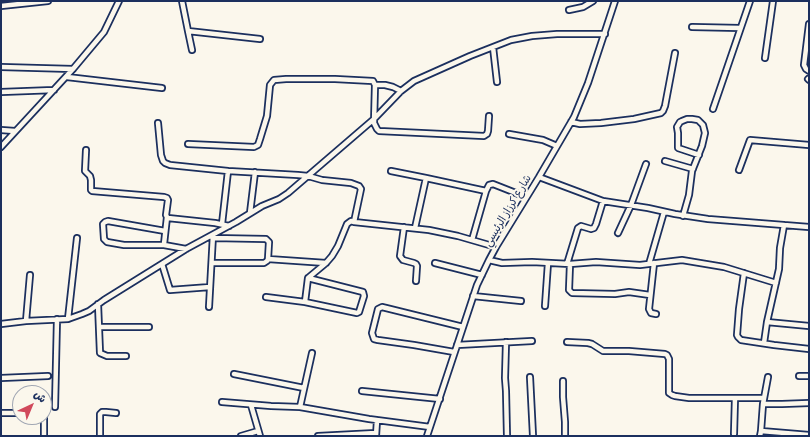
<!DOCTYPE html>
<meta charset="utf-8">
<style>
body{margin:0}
#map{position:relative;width:810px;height:437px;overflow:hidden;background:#fbf7ec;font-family:Pangolin,"Playpen Sans Arabic",sans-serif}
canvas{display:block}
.frame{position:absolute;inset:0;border:2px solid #1b2f5e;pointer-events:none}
.north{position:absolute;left:12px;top:385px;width:40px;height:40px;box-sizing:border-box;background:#fbf7ec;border:1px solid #a1a7b3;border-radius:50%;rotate:44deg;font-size:11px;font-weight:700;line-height:16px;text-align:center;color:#1b2f5e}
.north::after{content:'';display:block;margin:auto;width:14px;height:18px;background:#d1495b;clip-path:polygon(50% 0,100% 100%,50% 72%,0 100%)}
</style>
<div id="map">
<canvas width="810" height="437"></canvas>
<div class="frame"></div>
<div class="north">ش</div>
</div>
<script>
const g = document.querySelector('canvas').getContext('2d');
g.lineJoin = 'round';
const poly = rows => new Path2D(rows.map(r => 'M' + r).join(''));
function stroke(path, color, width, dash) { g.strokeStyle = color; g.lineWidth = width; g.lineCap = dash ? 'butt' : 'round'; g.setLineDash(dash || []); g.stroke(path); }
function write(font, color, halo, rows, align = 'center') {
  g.font = font + ' Pangolin,"Playpen Sans Arabic",sans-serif'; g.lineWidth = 4; g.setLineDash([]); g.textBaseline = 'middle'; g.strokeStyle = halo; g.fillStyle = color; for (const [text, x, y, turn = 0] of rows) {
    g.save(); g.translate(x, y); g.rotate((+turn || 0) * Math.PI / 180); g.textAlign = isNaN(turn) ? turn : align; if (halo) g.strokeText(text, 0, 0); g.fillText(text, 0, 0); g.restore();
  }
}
const minor = poly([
 [182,1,188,31,260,39],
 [1,6,48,1],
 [569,10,583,7,593,1],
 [809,24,804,65,806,69,809,71],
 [692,27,740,28],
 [188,31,192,50],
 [493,47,497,82],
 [765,58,773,1],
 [1,67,73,69],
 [67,77,162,88],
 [808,79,809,80],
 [375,85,385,85,393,87,401,91],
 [1,92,54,90],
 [713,109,750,1],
 [571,122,580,124,601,123,634,119,661,113,663,111,665,106,675,53],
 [158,123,161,155,163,161,165,163,170,165,228,171,298,175,308,176,322,180,351,183,359,186,361,189,354,222,351,221,347,224,338,246,332,256,326,263,308,278,305,302],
 [1,130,15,131],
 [509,134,543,140,557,146],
 [188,144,254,147,258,145,260,139,267,116,270,85,274,80,286,79,335,79,373,81,375,85,374,123,377,129,379,131,484,136,487,134,488,131,489,116],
 [1,147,73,69,104,32,119,1],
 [86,150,85,171,90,176,91,180,91,190,92,191,164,197,167,198,168,200,166,215,167,217,168,218,215,223,229,226],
 [665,161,693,169],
 [739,170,750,140,809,145],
 [391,171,426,178,415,228],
 [539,177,603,201,648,208,675,214,708,219,809,227],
 [426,178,486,191],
 [250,213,255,172],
 [683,216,689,195,692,171,702,146,705,133,703,125,698,120,692,119,687,119,682,121,680,122,677,127,678,133,678,148,699,155],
 [167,217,164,244,164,245,186,249],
 [354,222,429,230,458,236,496,247],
 [222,224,228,171],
 [404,227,400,256,403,260,414,263,416,264,417,266,416,281],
 [618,233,631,205,646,164],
 [472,240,486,191,489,185,493,184,526,197],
 [164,245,124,245,107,242,104,239,103,224,105,222,108,221,165,231],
 [268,259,326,263],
 [489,260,502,263,532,262,570,264,596,262,640,265,682,260,724,267,776,283],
 [212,263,264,263,267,261,268,259,269,242,266,239,213,238],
 [435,263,482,275],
 [654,263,649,309,651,313,656,314],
 [162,264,170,290,210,287],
 [567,264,578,228,581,226,591,229,594,228,596,224,603,201],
 [570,264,569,290,572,293,615,294,629,292,650,295],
 [649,264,664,212],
 [744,273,739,309,737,335,738,337,741,340,774,345,809,349],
 [473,296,521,301],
 [266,297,305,302,357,313,359,312,364,296,363,292,308,278],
 [98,304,100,353,107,356,126,356],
 [545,306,548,263],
 [209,307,213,235],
 [68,319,77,238],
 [26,321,30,275],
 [767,322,809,326],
 [1,324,26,321,68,319,82,314,89,311,104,300,186,249,236,222,262,206,279,199,288,193,374,119,401,91,414,81,470,56,511,40,532,36,557,34,605,34],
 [100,327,149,327],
 [506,342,505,378,506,391,507,436],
 [567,342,588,343,592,344,603,351,629,351,665,354,667,355,669,359,669,393,672,395,675,396,689,398,764,398],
 [764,343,767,322,779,269,780,248,784,225],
 [457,345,532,341],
 [454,352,414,345,378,340,374,339,372,333,378,309,382,307,463,327],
 [234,374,304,388],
 [799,376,809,376],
 [530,377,533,436],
 [1,378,48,376],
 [563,381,563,397,565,422,565,436],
 [362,391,440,399],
 [222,402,271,406,300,407,369,419,430,427],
 [763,404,782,404,809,403],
 [251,405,260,436],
 [55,407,57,319],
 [300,407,312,353],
 [1,413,20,413],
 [761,431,763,404,768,377],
 [734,434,735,398],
 [44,436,44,414],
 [100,436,100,414,102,412,106,412,116,413],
 [241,436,258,431],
 [318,436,376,433],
 [376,436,377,420],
 [427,436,477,285,489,260,496,247,539,177,574,117,588,83,615,1],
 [760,436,761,431,809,435]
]);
const streetNames = [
 ["شارع كرزاز الرئيسي",508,211,-59]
];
stroke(minor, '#1b2f5e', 8);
stroke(minor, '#fbf7ec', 4.5);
write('11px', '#1b2f5e', '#fbf7ec', streetNames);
</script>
